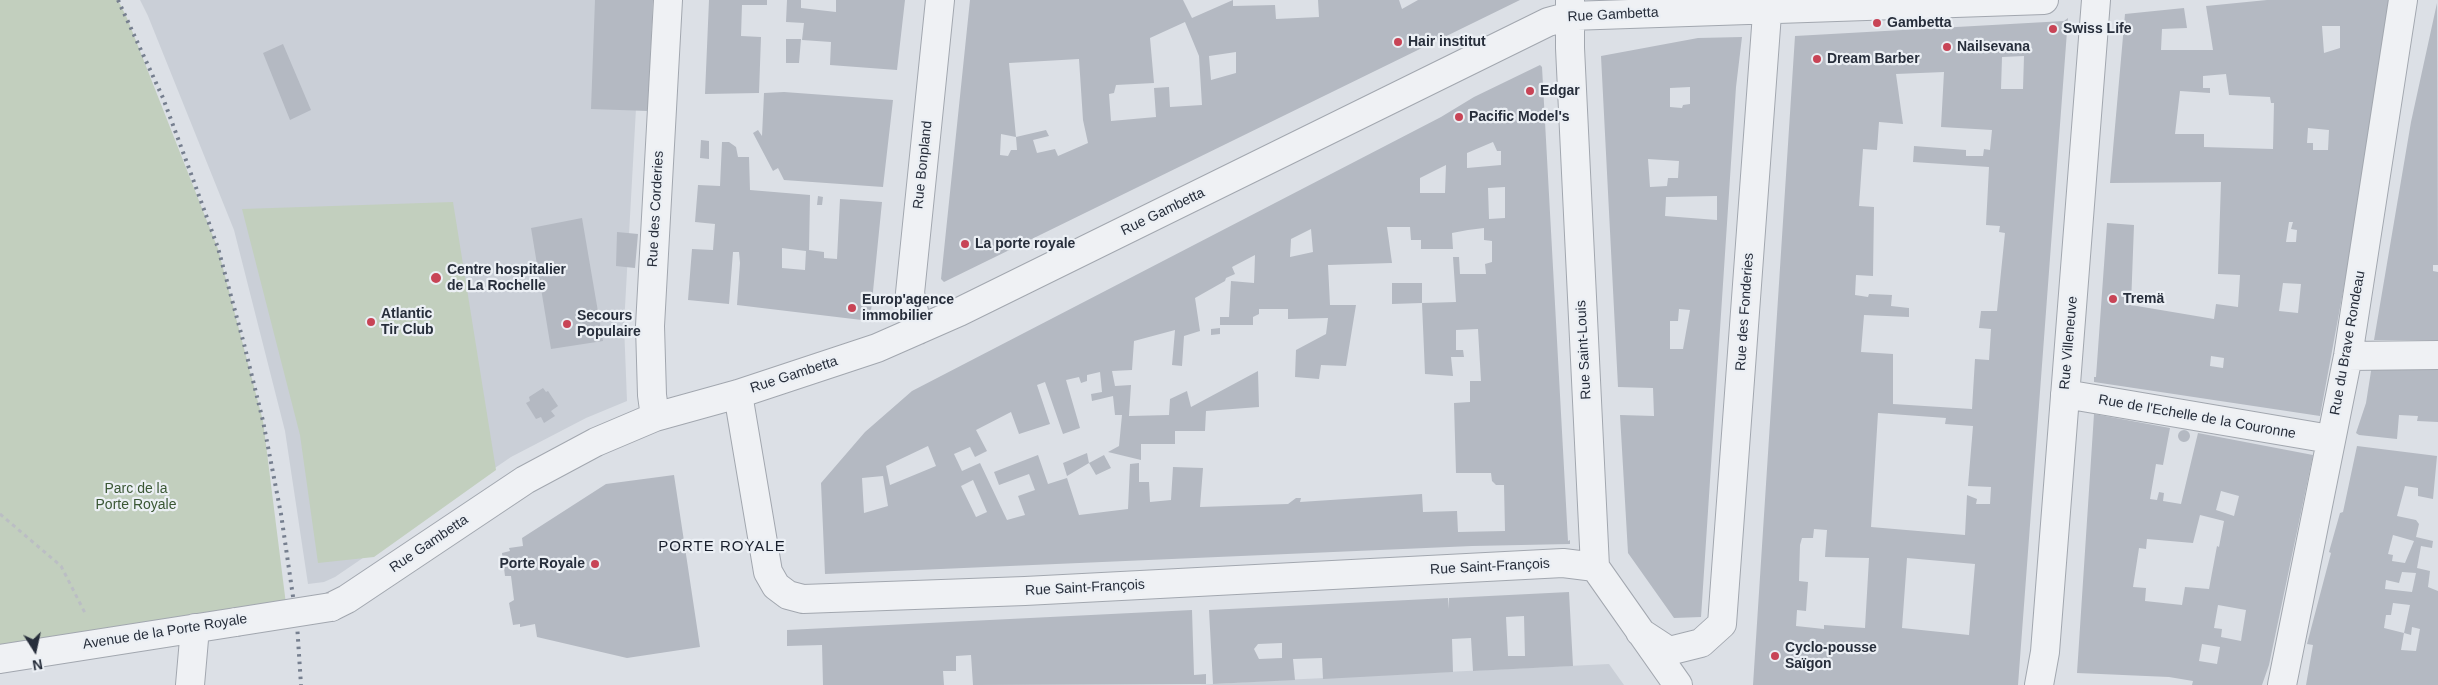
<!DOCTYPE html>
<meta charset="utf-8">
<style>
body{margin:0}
#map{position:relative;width:2438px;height:685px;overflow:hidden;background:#dce0e6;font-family:Arial,sans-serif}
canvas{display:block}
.north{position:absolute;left:10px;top:625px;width:50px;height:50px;-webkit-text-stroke:4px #ebeff4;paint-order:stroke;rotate:170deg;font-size:14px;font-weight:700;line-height:20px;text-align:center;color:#272e3b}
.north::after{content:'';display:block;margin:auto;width:18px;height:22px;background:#272e3b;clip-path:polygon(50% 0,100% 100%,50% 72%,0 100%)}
</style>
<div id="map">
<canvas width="2438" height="685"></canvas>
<div class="north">N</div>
</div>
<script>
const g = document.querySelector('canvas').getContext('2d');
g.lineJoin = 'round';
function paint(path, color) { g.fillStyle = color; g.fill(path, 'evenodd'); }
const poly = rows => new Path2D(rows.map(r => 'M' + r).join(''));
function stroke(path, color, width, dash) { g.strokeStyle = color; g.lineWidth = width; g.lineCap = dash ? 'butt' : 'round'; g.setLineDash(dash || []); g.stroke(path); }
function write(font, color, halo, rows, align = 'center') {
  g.font = font + ' Arial,sans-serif'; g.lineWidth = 4.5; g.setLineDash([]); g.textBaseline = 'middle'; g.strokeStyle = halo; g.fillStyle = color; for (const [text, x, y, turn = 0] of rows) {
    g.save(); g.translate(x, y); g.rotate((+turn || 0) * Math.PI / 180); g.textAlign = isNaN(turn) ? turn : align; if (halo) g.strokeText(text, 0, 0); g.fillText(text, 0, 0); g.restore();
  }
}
const built = poly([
 [140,0,642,0,624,325,627,401,586,418,511,457,335,577,324,582,308,584,285,431,234,230,148,16],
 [1609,664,1624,685,1200,685,1263,681]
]);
const green = poly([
 [0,0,118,0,127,18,218,249,263,421,287,612,0,659],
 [453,202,496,470,374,557,318,563,300,435,242,209]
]);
const building = poly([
 [595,0,653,0,648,111,591,109],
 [709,0,767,0,767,5,742,5,741,36,761,37,759,93,705,94],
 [787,0,801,0,801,8,836,12,836,0,905,0,897,70,830,65,831,42,802,40,804,23,786,22],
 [970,0,1183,0,1192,18,1233,0,1233,6,1275,5,1276,19,1319,17,1318,0,1399,0,1402,9,1418,0,1520,0,944,282,941,279],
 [1185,22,1199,56,1202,105,1170,107,1169,87,1154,88,1156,117,1111,121,1109,94,1114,93,1116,85,1154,83,1150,38],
 [1236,52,1236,73,1211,80,1209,56],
 [1079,59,1083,120,1088,143,1058,156,1055,149,1037,153,1033,140,1049,136,1046,130,1016,137,1017,150,1011,150,1008,156,1000,155,1001,134,1016,137,1009,63],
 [2267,0,2392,0,2357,216,2320,416,2094,382,2094,377,2096,377,2107,223,2134,225,2131,305,2214,319,2216,304,2238,307,2240,275,2218,274,2221,182,2110,183,2125,14,2184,8,2187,28,2162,29,2161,50,2213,50,2206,6],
 [2322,26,2340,26,2340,48,2324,53],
 [2226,74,2229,95,2270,97,2271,103,2274,103,2273,149,2204,147,2204,134,2175,134,2180,91,2210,93,2210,88,2203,88,2203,76],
 [2308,128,2329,130,2328,150,2313,150,2313,143,2307,143],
 [2289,222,2293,222,2291,229,2297,230,2296,242,2286,242],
 [2283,283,2301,284,2298,313,2279,311],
 [2211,356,2224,358,2223,368,2210,366],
 [2437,3,2438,265,2433,265,2433,271,2438,272,2438,340,2374,340,2411,122],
 [2068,18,2018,685,1753,685,1795,36,2064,21],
 [2024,56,2023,89,2001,89,2002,57],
 [1944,72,1941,127,1992,130,1990,150,1984,149,1983,156,1966,156,1966,150,1914,146,1913,162,1989,167,1986,225,2000,226,1999,232,2005,233,1997,311,1981,311,1979,328,1991,329,1989,360,1975,359,1972,409,1893,404,1893,354,1861,352,1864,315,1909,317,1909,308,1891,306,1892,295,1869,294,1868,297,1855,295,1856,275,1873,276,1874,207,1859,206,1863,149,1877,150,1879,122,1903,124,1896,74],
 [1878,413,1946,418,1945,424,1973,426,1968,486,1991,487,1990,504,1976,504,1977,499,1967,495,1965,535,1871,527],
 [1814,529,1827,530,1825,557,1869,558,1865,628,1824,625,1824,629,1796,626,1797,610,1806,611,1808,582,1799,581,1800,545,1802,538,1813,538],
 [1907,558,1975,564,1969,635,1902,628],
 [1742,37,1736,87,1701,617,1674,618,1628,553,1620,415,1654,416,1653,388,1618,387,1601,56,1698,38],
 [1690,87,1690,104,1683,105,1682,108,1670,107,1670,88],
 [1648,159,1679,161,1678,178,1668,178,1667,186,1650,187],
 [1717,196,1717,220,1665,216,1666,197],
 [1679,309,1690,310,1683,349,1670,349,1670,321,1678,321],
 [786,39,801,39,799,63,786,63],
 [283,44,311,110,290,120,263,53],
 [1540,65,1542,67,1568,541,1570,540,1570,544,1472,546,825,574,821,483,865,432,912,391,1441,117,1474,97],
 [1493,142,1497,151,1501,151,1501,165,1467,168,1467,153],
 [1446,165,1445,193,1420,193,1420,178],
 [1505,187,1505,218,1489,219,1488,188],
 [1387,227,1410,227,1411,240,1421,240,1421,249,1453,249,1452,233,1468,230,1484,228,1484,240,1492,241,1492,262,1485,264,1486,274,1460,274,1459,257,1453,257,1456,302,1422,303,1422,283,1392,283,1392,304,1422,303,1425,374,1453,376,1451,357,1464,357,1463,350,1456,350,1456,330,1478,329,1481,381,1470,381,1470,402,1454,403,1456,473,1491,473,1492,481,1496,485,1504,485,1505,531,1458,532,1457,511,1423,512,1422,494,1300,502,1301,498,1296,498,1288,504,1200,507,1203,468,1173,467,1171,500,1150,502,1149,482,1139,482,1139,463,1130,464,1128,509,1079,515,1067,478,1048,484,1038,455,994,472,999,485,1029,474,1035,490,1018,496,1025,515,1007,520,980,463,962,471,954,454,970,447,975,457,987,451,976,430,1011,412,1019,434,1050,424,1037,385,1045,382,1063,434,1080,428,1066,380,1079,377,1081,383,1087,381,1087,375,1100,372,1102,392,1091,394,1092,401,1113,396,1115,415,1122,415,1119,446,1108,452,1141,460,1141,444,1175,444,1175,431,1205,431,1206,411,1259,407,1258,371,1191,407,1187,391,1170,399,1169,415,1129,416,1131,385,1115,386,1112,371,1132,370,1134,341,1175,330,1172,365,1182,366,1184,336,1200,331,1195,298,1225,281,1226,278,1235,274,1232,267,1255,255,1254,283,1231,281,1229,317,1220,317,1220,325,1253,325,1253,317,1259,314,1259,309,1288,309,1288,319,1328,318,1326,334,1296,350,1295,377,1319,379,1321,365,1346,366,1356,305,1330,305,1328,265,1392,263],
 [1311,229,1313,252,1290,257,1291,239],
 [928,446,936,466,890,485,886,466],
 [883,476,888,506,864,513,862,478],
 [973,480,987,512,976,517,961,486],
 [784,92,893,100,883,187,784,180,778,168,773,171,753,133,758,130,762,136,764,93],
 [701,140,709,141,709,159,700,158],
 [722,142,729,142,736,147,738,157,749,157,750,190,810,195,809,250,824,252,824,258,837,259,840,199,882,202,870,321,737,305,740,263,739,252,733,252,729,304,688,300,692,249,713,250,715,224,695,222,698,185,720,186],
 [782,248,806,251,805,270,782,268],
 [818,196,823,197,822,205,817,205],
 [582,218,603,341,551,349,531,228],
 [617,232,638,234,635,268,616,266],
 [1220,328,1220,334,1211,335,1211,329],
 [2372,365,2438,368,2438,422,2417,421,2418,416,2399,415,2397,439,2359,435,2356,433,2366,403],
 [543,388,546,392,548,391,558,406,551,411,555,416,544,423,541,417,536,419,526,403,530,401,529,397],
 [2094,414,2170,428,2163,465,2156,464,2150,499,2157,500,2159,492,2164,493,2163,501,2181,504,2198,433,2313,455,2269,665,2262,685,2192,685,2193,681,2169,677,2077,673],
 [2221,491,2239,496,2234,516,2216,510],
 [2200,515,2224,521,2219,547,2217,546,2209,589,2185,587,2182,605,2145,601,2146,588,2133,587,2139,548,2146,549,2147,539,2193,543],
 [2218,605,2246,610,2241,641,2221,637,2222,629,2214,628],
 [2202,644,2220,647,2217,664,2199,661],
 '2178 436a6 6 0 1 1 12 0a6 6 0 1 1-12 0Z',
 [2357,446,2437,456,2433,499,2418,496,2418,488,2405,486,2397,516,2416,520,2419,524,2416,537,2433,541,2432,548,2421,546,2417,568,2430,571,2428,587,2438,591,2438,685,2306,685,2313,645,2307,644,2331,553,2329,552,2340,513,2343,512],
 [2393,535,2414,541,2405,563,2392,561,2393,555,2388,554],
 [2402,572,2416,573,2412,592,2385,589,2386,580,2399,583],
 [2393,603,2410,605,2404,633,2411,635,2412,627,2420,629,2416,651,2401,650,2404,633,2384,628,2386,615,2391,615],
 [1087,453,1089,463,1104,455,1111,468,1096,475,1089,463,1067,476,1063,463],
 [674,475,700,647,627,658,537,637,535,624,520,627,520,624,513,625,509,603,514,600,511,576,505,576,502,553,510,551,509,548,523,546,522,538,606,484],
 [1569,592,1573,666,1473,671,1471,638,1452,639,1453,672,1323,679,1322,658,1293,659,1295,680,1213,684,1209,610,1448,598,1449,609,1449,598],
 [1524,616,1525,656,1508,656,1506,617],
 [1282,643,1282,658,1259,659,1254,649,1258,644],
 [1192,610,1194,675,1206,674,1206,684,973,685,971,655,956,656,956,671,943,671,944,685,823,685,822,645,787,646,787,630]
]);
const path = poly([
 [0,514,61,566,85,613]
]);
const minor = poly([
 [1570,0,1570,48,1595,567,1678,685],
 [918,330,910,293,940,0],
 [2348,356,2438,355],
 [738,394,768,572,776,586,788,595,803,599,1025,591,1563,563,1595,567],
 [2065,394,2330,439],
 [655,417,652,395,650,326,668,0],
 [331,607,347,599,525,480,596,442,655,417,738,394,877,348,959,312,1548,22,1570,16,2044,0],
 [1640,632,1669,651,1701,643,1722,624,1768,0],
 [0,659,236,622],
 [190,685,195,628],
 [2039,685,2045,652,2096,0],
 [2282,685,2348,356,2403,0]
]);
const rail = poly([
 [118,0,163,98,190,171,218,248,244,344,263,421,281,514,297,624,301,685]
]);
const minorBridge = poly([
 [236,622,331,607]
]);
const markers = [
 [1877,23,5,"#c84456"],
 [2053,29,5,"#c84456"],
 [1398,42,5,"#c84456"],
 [1947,47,5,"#c84456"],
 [1817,59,5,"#c84456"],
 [1530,91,5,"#c84456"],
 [1459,117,5,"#c84456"],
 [965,244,5,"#c84456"],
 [436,278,6,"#c84456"],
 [2113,299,5,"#c84456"],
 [852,308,5,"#c84456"],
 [371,322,5,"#c84456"],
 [567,324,5,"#c84456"],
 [595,564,5,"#c84456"],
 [1775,656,5,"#c84456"]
];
const streetNames = [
 ["Rue Gambetta",1613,15,-3],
 ["Rue Bonpland",923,165,-84],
 ["Rue des Corderies",656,209,-87],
 ["Rue Gambetta",1163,212,-26],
 ["Rue des Fonderies",1745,312,-86],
 ["Rue Villeneuve",2069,343,-85],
 ["Rue du Brave Rondeau",2348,343,-80],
 ["Rue Saint-Louis",1584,350,-93],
 ["Rue Gambetta",794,375,-18],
 ["Rue de l'Echelle de la Couronne",2197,417,10],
 ["Rue Gambetta",429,544,-34],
 ["Rue Saint-François",1490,567,-3],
 ["Rue Saint-François",1085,588,-3],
 ["Avenue de la Porte Royale",165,632,-9]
];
const poiNames = [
 ["Gambetta",1887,23],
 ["Swiss Life",2063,29],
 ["Hair institut",1408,42],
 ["Nailsevana",1957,47],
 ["Dream Barber",1827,59],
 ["Edgar",1540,91],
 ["Pacific Model's",1469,117],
 ["La porte royale",975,244],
 ["Centre hospitalier",447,270],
 ["de La Rochelle",447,286],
 ["Tremä",2123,299],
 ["Europ'agence",862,300],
 ["immobilier",862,316],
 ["Atlantic",381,314],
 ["Tir Club",381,330],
 ["Secours",577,316],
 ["Populaire",577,332],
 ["Porte Royale",585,564,"right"],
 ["Cyclo-pousse",1785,648],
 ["Saïgon",1785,664]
];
const parkNames = [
 ["Parc de la",136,489],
 ["Porte Royale",136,505]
];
const neighbourhoodNames = [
 ["PORTE ROYALE",722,547]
];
paint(built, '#cacfd7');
paint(green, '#c2cfbe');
paint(building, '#b4b9c2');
stroke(minor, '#a2a7af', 30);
stroke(path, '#bbbec4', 3, [4, 4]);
stroke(minor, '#eff1f4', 28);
stroke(rail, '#767f8f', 4, [2.5, 5]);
stroke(minorBridge, '#a2a7af', 30, []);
stroke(minorBridge, '#eff1f4', 28);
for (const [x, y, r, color] of markers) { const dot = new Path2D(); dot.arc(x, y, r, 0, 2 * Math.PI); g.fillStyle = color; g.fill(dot); stroke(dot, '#ebeff4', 2); }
write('14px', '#272e3b', '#ebeff4', streetNames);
write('bold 14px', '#272e3b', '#ebeff4', poiNames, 'left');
write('14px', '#3a5734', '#ebeff4', parkNames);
g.letterSpacing = '1px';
write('15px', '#191f2c', '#ebeff4', neighbourhoodNames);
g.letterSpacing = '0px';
</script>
